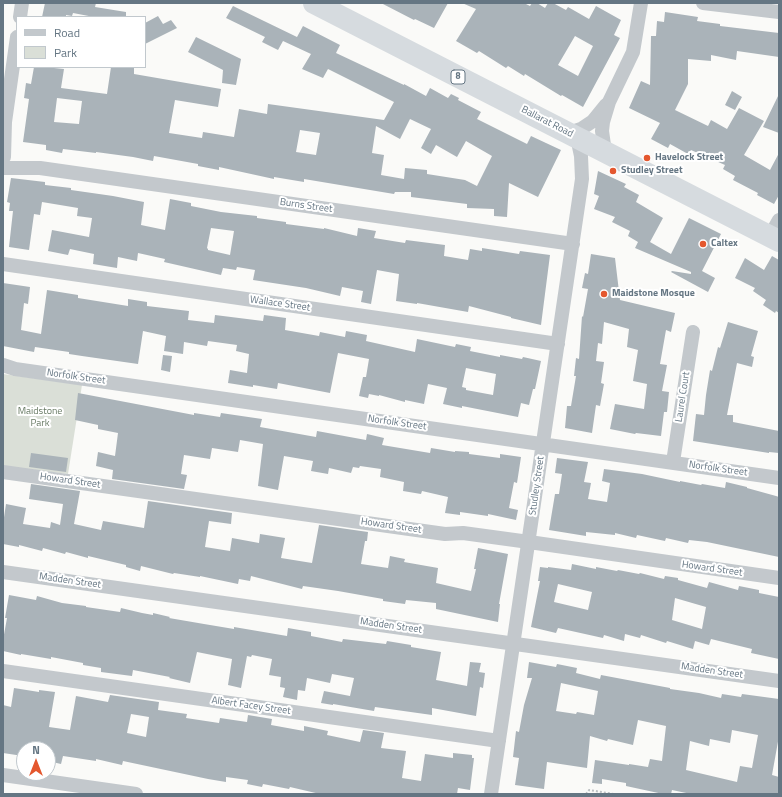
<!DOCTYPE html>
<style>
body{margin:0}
#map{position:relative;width:782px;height:797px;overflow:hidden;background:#fafaf8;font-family:"Titillium Web",sans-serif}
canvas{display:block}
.frame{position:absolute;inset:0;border:4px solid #657683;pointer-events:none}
.legend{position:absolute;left:16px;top:16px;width:130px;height:52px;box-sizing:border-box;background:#fff;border:1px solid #c1c8cd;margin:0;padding:5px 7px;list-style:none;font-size:12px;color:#657683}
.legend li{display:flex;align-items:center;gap:8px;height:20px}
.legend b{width:20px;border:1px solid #c1c8cd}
.north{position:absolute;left:16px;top:741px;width:40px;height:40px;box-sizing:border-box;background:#fff;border:1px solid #c1c8cd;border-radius:50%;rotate:0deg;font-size:11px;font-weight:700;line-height:16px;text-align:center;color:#657683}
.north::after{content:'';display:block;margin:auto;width:14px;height:18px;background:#e4572e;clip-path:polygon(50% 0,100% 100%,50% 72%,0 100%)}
</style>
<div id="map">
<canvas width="782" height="797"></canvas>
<div class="frame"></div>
<ul class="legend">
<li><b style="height:5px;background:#c3c8cc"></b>Road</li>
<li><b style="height:11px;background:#dadfd7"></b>Park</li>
</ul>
<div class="north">N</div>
</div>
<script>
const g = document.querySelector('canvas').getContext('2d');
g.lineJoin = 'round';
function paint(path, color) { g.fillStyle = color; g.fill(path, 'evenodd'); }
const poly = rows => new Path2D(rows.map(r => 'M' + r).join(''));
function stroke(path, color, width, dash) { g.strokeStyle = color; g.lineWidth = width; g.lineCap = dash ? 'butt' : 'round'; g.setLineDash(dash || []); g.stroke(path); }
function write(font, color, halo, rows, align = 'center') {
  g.font = font + ' "Titillium Web",sans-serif'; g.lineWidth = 4; g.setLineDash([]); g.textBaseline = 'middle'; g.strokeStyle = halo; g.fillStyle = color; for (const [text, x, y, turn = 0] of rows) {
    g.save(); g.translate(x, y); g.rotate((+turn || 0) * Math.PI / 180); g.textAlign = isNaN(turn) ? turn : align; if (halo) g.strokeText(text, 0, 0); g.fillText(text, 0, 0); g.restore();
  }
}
const green = poly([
 [3,374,82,385,68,474,3,466]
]);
const building = poly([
 [45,3,96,3,95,7,126,12,126,17,94,17,73,13,72,16,66,15,66,17,42,17],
 [381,3,448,3,434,28,415,19,414,20],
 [462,3,524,3,530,6,532,3,537,3,545,8,548,3,553,3,566,10,568,7,589,19,596,6,621,20,614,35,620,38,583,107,562,95,561,96,525,74,524,76,508,66,506,68,479,51,477,53,456,41,476,9],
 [575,36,593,46,578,76,558,65],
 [233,6,297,37,303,26,340,45,336,53,404,85,404,84,426,96,430,88,448,98,451,94,459,98,458,100,481,112,477,119,527,144,531,136,561,150,538,197,509,183,507,217,494,216,494,209,467,208,467,204,411,197,411,192,395,192,394,194,304,179,304,182,274,177,274,179,219,167,219,170,198,166,198,164,154,156,153,161,133,157,96,152,96,153,63,149,62,153,46,150,46,145,23,142,29,99,24,98,26,83,31,84,34,67,54,67,54,68,64,69,61,88,107,94,111,67,134,67,134,74,221,89,218,107,175,100,169,133,202,138,203,132,234,137,239,109,267,114,268,104,384,120,394,102,328,69,323,78,302,69,311,54,283,41,278,50,262,42,265,37,226,18],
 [57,98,82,101,79,124,54,122],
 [410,119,431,129,421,148,431,154,436,145,457,157,466,141,492,156,477,186,465,180,427,174,427,170,405,168,404,179,381,175,384,155,372,153,376,126,400,139],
 [300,130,320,133,316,155,296,152],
 [665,12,698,17,697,21,720,24,720,26,779,33,779,57,737,51,736,60,711,55,711,61,688,59,688,84,675,110,708,126,711,120,727,129,739,108,764,121,744,155,770,170,779,153,779,195,774,204,757,195,758,193,733,180,735,176,723,169,725,165,691,150,688,154,670,144,668,148,651,139,660,123,629,108,641,81,650,85,651,36,656,36,657,21,664,22],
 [158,16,163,24,171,20,177,28,145,44,145,23],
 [196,37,241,59,236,85,222,83,223,70,188,52],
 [732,91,742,97,735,110,725,105],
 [779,94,779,133,763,127],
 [598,171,626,184,624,187,639,195,636,202,663,218,650,242,671,254,689,218,721,234,702,271,715,278,708,292,671,272,672,271,691,274,691,272,635,248,638,242,628,236,630,231,612,222,615,217,594,209,599,196,594,194],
 [11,178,45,182,45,185,71,188,71,190,113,196,144,202,141,225,165,230,170,199,191,203,191,206,221,212,257,216,257,218,286,222,286,224,324,229,324,228,357,236,358,228,376,231,374,238,405,243,406,240,445,245,444,256,468,260,470,249,482,251,482,248,519,254,520,251,550,255,541,325,511,318,511,317,469,306,468,312,417,303,417,304,396,301,399,274,377,270,371,304,361,302,363,291,342,287,340,296,306,288,253,280,255,270,237,267,236,270,223,268,221,275,164,262,165,259,138,253,137,261,118,257,117,268,93,264,94,254,70,249,68,255,48,251,52,230,89,237,92,218,77,216,78,208,42,202,40,215,34,214,29,250,9,247,13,211,9,211,10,203,7,202],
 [211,228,234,231,230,255,208,250,208,249,207,248],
 [591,254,615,258,620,300,675,313,671,332,666,330,660,364,667,365,662,391,669,392,667,412,664,412,661,436,636,433,635,434,610,429,615,404,644,409,647,384,633,381,638,350,627,347,629,329,604,322,602,344,598,343,596,361,604,362,601,383,604,384,600,406,596,405,592,433,565,428,567,406,571,406,576,376,574,376,576,358,579,359,582,316,583,317,588,289,582,288,585,273,588,274],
 [772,256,779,260,779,313,776,311,775,313,763,305,766,300,753,291,755,288,735,278,745,258,764,270],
 [3,283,30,287,28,304,24,303,21,330,41,334,47,290,78,295,78,298,128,306,128,299,147,302,147,306,189,311,188,320,214,323,215,315,263,321,264,315,286,318,285,330,319,336,320,332,345,337,346,331,367,335,366,341,415,352,417,339,455,347,456,344,471,347,470,351,500,357,500,355,522,359,523,357,541,361,535,389,533,389,529,405,521,403,518,417,462,406,462,408,443,404,447,388,428,384,424,404,405,400,405,402,379,395,379,396,369,394,368,398,359,396,363,377,366,377,369,359,338,353,330,393,278,383,277,389,253,385,253,387,228,383,230,370,247,373,249,354,236,351,237,345,208,341,207,346,184,342,183,354,164,351,166,336,143,331,138,364,82,356,69,354,69,352,35,347,34,352,3,346],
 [466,368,496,374,493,395,466,390,466,388,462,387],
 [728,322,758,331,751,356,754,357,752,367,737,363,727,415,733,415,733,422,779,431,779,453,769,452,769,453,693,441,696,414,704,415,706,395,710,370,712,371,718,347,720,348],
 [163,355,172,356,170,372,161,370],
 [78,393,194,415,194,413,220,417,221,413,262,419,260,427,316,437,317,431,366,440,367,434,384,438,382,445,430,453,431,448,455,452,455,451,469,452,469,454,500,458,500,454,521,457,517,483,514,482,509,508,518,510,516,520,488,514,488,516,460,512,460,515,445,513,448,497,422,491,421,494,403,491,404,482,380,477,381,469,360,466,359,468,353,467,351,473,329,468,328,474,311,471,313,461,284,456,278,490,258,486,263,444,240,440,238,452,212,448,210,459,184,455,181,474,187,475,184,489,112,479,113,470,96,466,98,452,115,456,118,433,98,429,98,425,75,420],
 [31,453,68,458,66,472,29,467],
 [557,458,588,462,584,482,591,483,588,499,607,502,610,483,602,481,604,469,642,474,680,482,680,481,701,485,702,484,725,488,726,482,747,487,747,488,776,496,779,497,779,557,707,542,689,540,688,543,666,538,665,541,637,535,636,538,615,533,615,535,586,532,586,536,549,530,555,494,559,494,562,474,555,473],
 [31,484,80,491,74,524,101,530,103,521,144,528,148,501,232,513,231,524,209,521,205,547,230,551,232,538,259,543,260,534,285,538,281,558,312,563,319,525,368,532,367,541,365,541,361,564,388,568,390,556,405,559,404,562,438,568,436,583,471,591,476,569,474,569,478,548,508,554,499,604,500,604,498,622,436,609,436,603,406,600,405,604,383,601,383,599,338,591,303,586,302,589,251,576,250,581,239,579,238,584,200,576,200,577,174,573,173,574,141,566,140,571,126,567,126,565,88,556,88,558,66,552,65,554,43,548,42,551,19,545,19,547,3,544,3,524,6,504,26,508,23,524,50,528,51,522,60,525,63,504,29,499],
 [572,564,596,569,596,567,617,571,618,570,639,574,640,573,664,579,665,576,678,578,678,580,707,588,709,582,738,590,739,586,759,590,759,593,779,597,779,659,751,653,752,649,711,639,709,645,695,641,693,649,667,641,666,643,641,635,640,638,625,634,624,641,604,635,603,638,558,628,556,633,531,627,540,581,538,581,540,567,548,568,548,567,571,570],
 [558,584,592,592,588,610,554,602],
 [675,598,706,607,702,629,672,620],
 [9,595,36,600,37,596,62,603,86,606,86,607,120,612,121,608,142,613,153,615,153,613,170,617,169,618,204,624,234,629,234,627,287,636,288,628,311,632,311,636,342,642,343,639,386,644,387,641,411,645,411,647,441,652,436,680,467,686,470,662,481,663,479,672,485,673,483,688,480,687,476,716,432,708,432,715,375,707,374,711,333,704,333,705,321,703,324,691,350,696,354,678,332,674,330,683,307,678,305,691,298,690,297,700,283,697,285,688,280,687,281,677,269,675,272,659,252,655,251,657,247,656,241,688,228,685,232,659,197,652,190,683,169,678,170,677,133,670,132,676,101,672,101,668,83,665,83,663,51,657,51,659,21,654,21,655,3,651,3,640,7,618,5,618],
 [529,662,556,667,557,664,577,668,576,673,600,679,601,675,670,688,670,689,699,693,721,698,722,694,741,697,742,694,779,699,779,736,772,775,779,777,779,794,691,794,672,790,671,794,663,794,626,786,626,783,602,779,602,784,592,783,595,760,629,765,629,764,648,767,650,759,662,761,666,726,638,720,633,745,608,739,607,741,590,736,587,768,547,762,544,789,515,785,519,758,513,757,516,731,519,732,524,705,532,678,527,678],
 [561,683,598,691,594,715,577,712,576,714,556,711],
 [732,730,758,735,752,768,740,766,737,782,686,770,690,741,709,746,710,739,730,743],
 [14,688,39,692,39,690,55,692,49,727,70,730,76,696,108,702,110,695,159,702,158,710,187,714,186,718,219,723,220,718,247,722,248,715,272,719,271,725,304,731,304,726,328,731,327,735,360,742,363,730,384,733,381,748,406,751,402,778,421,781,425,754,453,758,453,753,472,755,472,758,474,758,470,790,458,788,457,794,320,794,290,787,289,789,263,784,262,787,247,784,248,780,226,777,226,782,208,779,123,761,122,765,96,759,96,761,63,756,61,764,48,761,48,749,24,749,23,756,3,753,3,705,11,707],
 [131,714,149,717,146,737,127,733]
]);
const path = poly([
 [586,794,589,790,614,794]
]);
const street = poly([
 [703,3,779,12],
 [20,17,22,3],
 [569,133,581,129,593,121,606,105],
 [605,152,602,131,603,122,609,102,633,52,641,3],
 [4,157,5,122,17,37],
 [4,168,40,168,573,244],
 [770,236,779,220],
 [3,264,558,344],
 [3,365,15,369,779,478],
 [673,462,693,332],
 [3,472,445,534,463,533,529,542,779,578],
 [3,572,779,681],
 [3,671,499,741],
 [3,775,136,794],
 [491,794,582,179,581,156,577,137]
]);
const highway = poly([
 [314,3,779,241]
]);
const markers = [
 [647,158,4,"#e4572e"],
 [613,171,4,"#e4572e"],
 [703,244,4,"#e4572e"],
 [604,294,4,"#e4572e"]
];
const shields = [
 [458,77,14]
];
const shieldNames = [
 ["8",458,77]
];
const streetNames = [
 ["Ballarat Road",547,122,27],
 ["Burns Street",306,206,8],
 ["Wallace Street",280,304,8],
 ["Norfolk Street",76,377,8],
 ["Laurel Court",683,397,-81],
 ["Norfolk Street",397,423,8],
 ["Norfolk Street",718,469,8],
 ["Howard Street",70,481,8],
 ["Studley Street",537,486,-82],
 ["Howard Street",391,526,8],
 ["Howard Street",712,569,8],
 ["Madden Street",70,581,8],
 ["Madden Street",391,626,8],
 ["Madden Street",712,671,8],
 ["Albert Facey Street",251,706,8]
];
const poiNames = [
 ["Havelock Street",655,158],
 ["Studley Street",621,171],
 ["Caltex",711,244],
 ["Maidstone Mosque",612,294]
];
const parkNames = [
 ["Maidstone",40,412],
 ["Park",40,424]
];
paint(green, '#dadfd7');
paint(building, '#aab3b9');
stroke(path, '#bbbfc2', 2, [2, 2]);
stroke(street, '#c3c8cc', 14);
stroke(highway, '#d6dbdf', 22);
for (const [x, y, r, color] of markers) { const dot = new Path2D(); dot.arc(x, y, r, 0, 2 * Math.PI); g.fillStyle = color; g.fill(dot); stroke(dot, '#fff', 1.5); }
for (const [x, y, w] of shields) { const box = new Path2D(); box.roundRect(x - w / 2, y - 7, w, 14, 3); g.fillStyle = '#fff'; g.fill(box); stroke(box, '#657683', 1); }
write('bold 9px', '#657683', null, shieldNames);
write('10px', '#657683', '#fff', streetNames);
write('bold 10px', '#657683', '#fff', poiNames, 'left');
write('10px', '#687a64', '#fff', parkNames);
</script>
